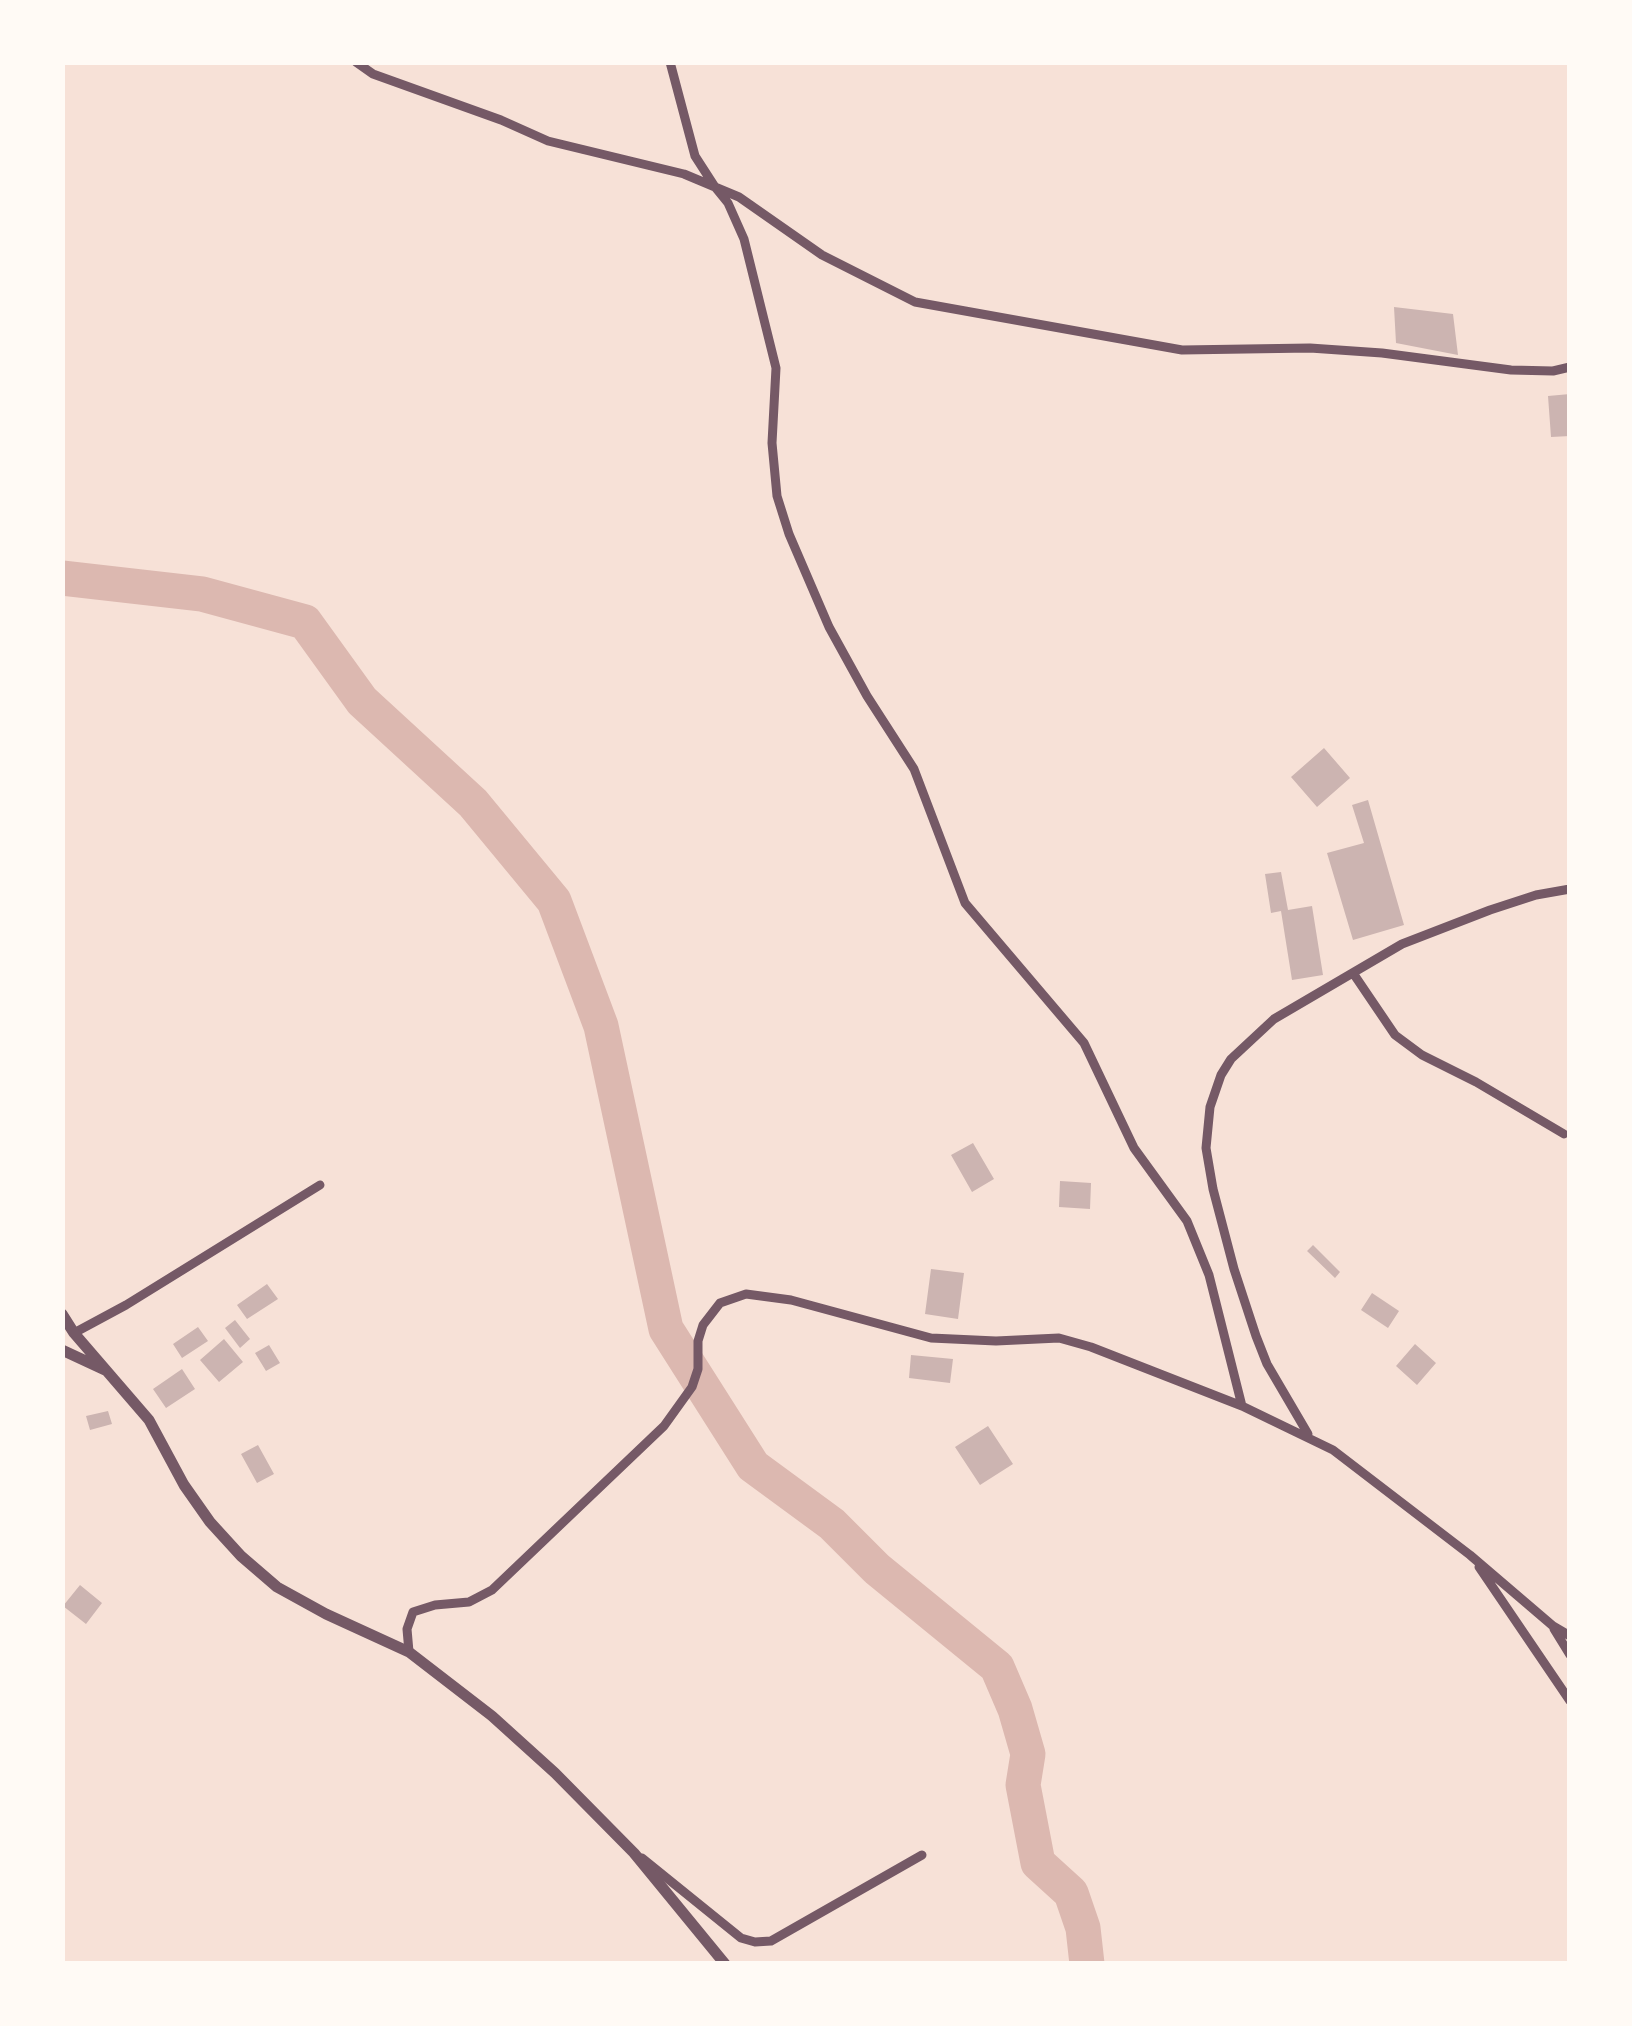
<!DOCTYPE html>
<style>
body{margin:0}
#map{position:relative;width:1632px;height:2026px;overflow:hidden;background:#f7e1d7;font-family:"PT Sans",sans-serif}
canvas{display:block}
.frame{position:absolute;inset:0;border:65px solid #fffaf5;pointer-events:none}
</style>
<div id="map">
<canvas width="1632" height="2026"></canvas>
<div class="frame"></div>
</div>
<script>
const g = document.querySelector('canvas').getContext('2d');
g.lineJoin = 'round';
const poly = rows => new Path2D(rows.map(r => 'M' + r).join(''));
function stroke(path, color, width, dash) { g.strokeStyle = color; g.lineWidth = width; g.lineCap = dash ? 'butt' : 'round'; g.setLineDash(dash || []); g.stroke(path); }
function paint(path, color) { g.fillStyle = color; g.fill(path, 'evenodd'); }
const river = poly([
 [62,578,202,594,305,622,362,701,473,803,554,901,601,1026,666,1329,753,1466,832,1524,877,1569,997,1667,1015,1709,1028,1754,1023,1785,1038,1863,1071,1893,1083,1928,1087,1964]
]);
const building = poly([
 [1394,307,1453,314,1458,355,1396,343],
 [1570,394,1570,436,1551,437,1548,396],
 [1324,748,1350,778,1317,807,1291,777],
 [1368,800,1404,925,1353,940,1327,853,1364,843,1352,805],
 [1281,872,1288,910,1312,906,1323,975,1292,980,1281,911,1271,913,1265,874],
 [973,1143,994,1179,972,1192,951,1155],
 [1060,1181,1091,1183,1090,1209,1059,1207],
 [1313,1245,1340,1272,1335,1278,1307,1251],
 [931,1269,964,1273,958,1319,925,1314],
 [267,1284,278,1299,247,1319,237,1305],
 [1372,1293,1399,1311,1388,1328,1361,1310],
 [235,1320,250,1339,240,1348,225,1328],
 [198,1327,208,1341,182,1358,173,1344],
 [224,1339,243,1362,219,1382,200,1360],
 [1415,1344,1436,1363,1417,1385,1396,1366],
 [269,1345,280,1363,266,1371,255,1353],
 [911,1355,953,1359,950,1383,909,1378],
 [182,1369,195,1389,166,1408,153,1389],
 [108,1411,112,1424,90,1430,86,1416],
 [988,1426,1013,1464,980,1485,955,1447],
 [258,1445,274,1474,257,1483,241,1454],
 [80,1585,102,1603,86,1624,63,1606]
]);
const minor = poly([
 [356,62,373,74,501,120,548,141,684,174,715,187,728,203,744,239,776,368,772,443,777,496,789,534,829,627,867,696,914,769,965,903,1084,1043,1134,1148,1187,1221,1209,1275,1242,1406],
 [670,62,695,156,715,187,739,197,822,255,915,302,1182,350,1310,348,1382,353,1511,370,1553,371,1570,367],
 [1353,973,1395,1035,1422,1055,1476,1082,1564,1134],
 [74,1333,126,1305,320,1185],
 [1308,1434,1267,1364,1256,1336,1234,1269,1213,1189,1206,1148,1210,1107,1221,1075,1231,1059,1274,1019,1402,944,1490,910,1536,895,1570,889],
 [1479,1567,1570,1701],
 [1554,1629,1570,1655],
 [409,1652,407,1629,413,1612,435,1605,469,1602,492,1590,664,1426,692,1387,698,1369,698,1341,703,1325,720,1303,746,1294,791,1300,931,1338,996,1341,1059,1338,1091,1347,1242,1406,1333,1450,1470,1555,1553,1626,1570,1636],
 [642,1858,741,1938,755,1942,771,1941,922,1855]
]);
const tertiary = poly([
 [62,1314,74,1333,149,1420,184,1485,210,1522,241,1556,277,1587,326,1614,409,1652,492,1716,555,1773,634,1853,725,1964],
 [62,1350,105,1370]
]);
stroke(river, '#dcb8b0', 35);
paint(building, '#ccb4b1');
stroke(minor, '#755966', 9);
stroke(tertiary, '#755966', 11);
</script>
